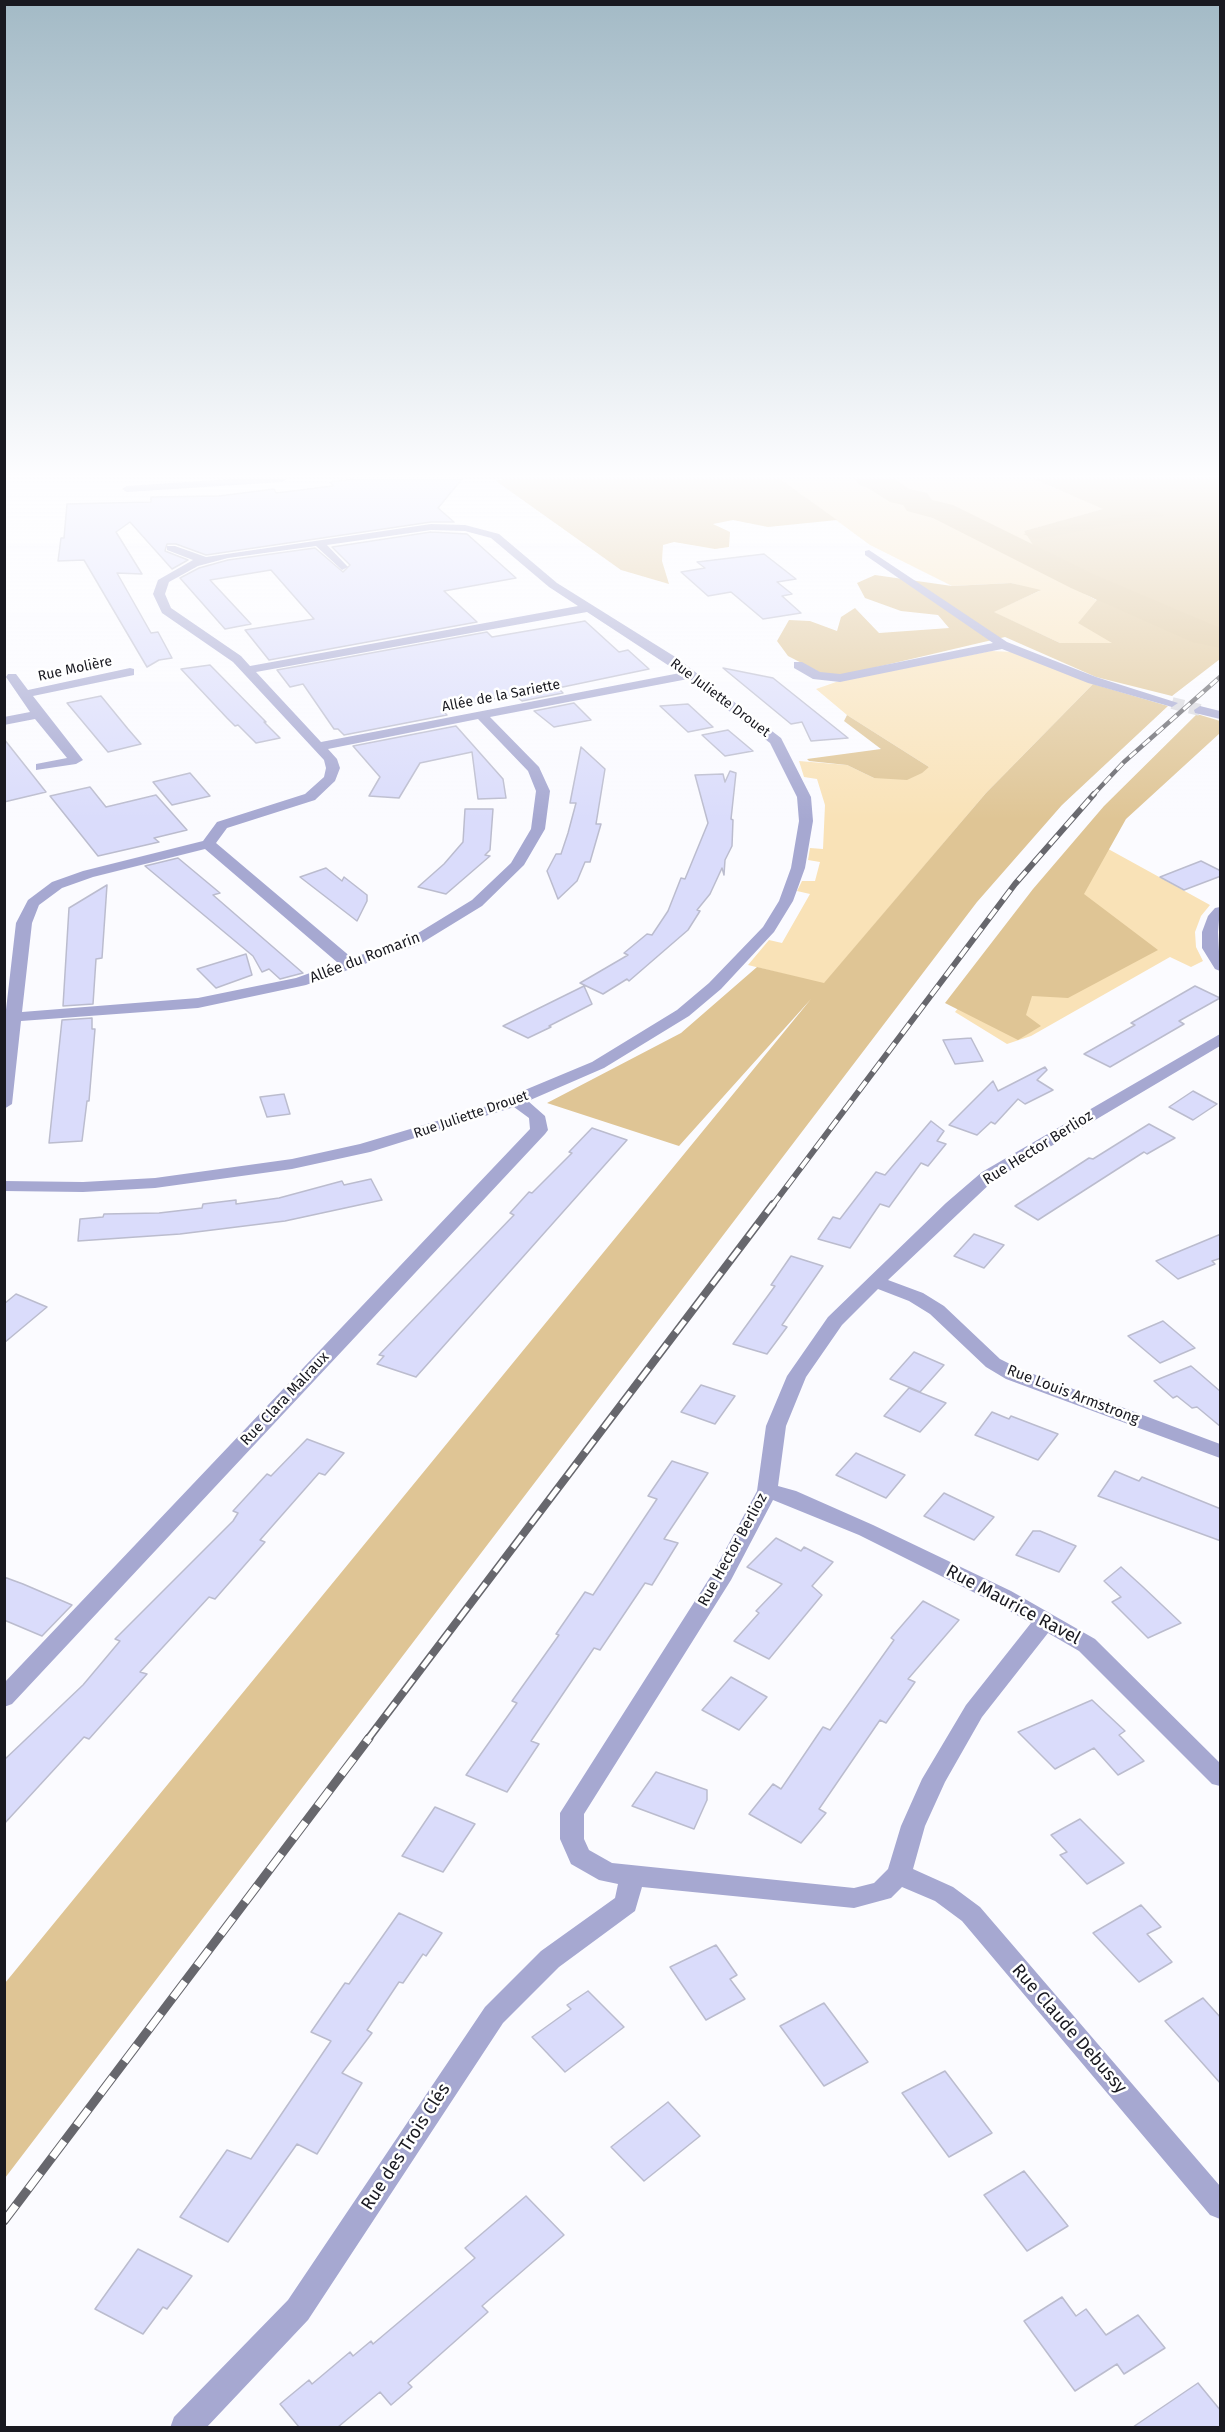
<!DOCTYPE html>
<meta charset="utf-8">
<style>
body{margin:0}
#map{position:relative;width:1225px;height:2432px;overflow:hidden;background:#fbfbff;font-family:"Fira Sans",sans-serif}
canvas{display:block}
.frame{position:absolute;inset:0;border:6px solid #191920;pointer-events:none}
</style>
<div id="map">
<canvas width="1225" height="2432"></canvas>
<div class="frame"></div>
</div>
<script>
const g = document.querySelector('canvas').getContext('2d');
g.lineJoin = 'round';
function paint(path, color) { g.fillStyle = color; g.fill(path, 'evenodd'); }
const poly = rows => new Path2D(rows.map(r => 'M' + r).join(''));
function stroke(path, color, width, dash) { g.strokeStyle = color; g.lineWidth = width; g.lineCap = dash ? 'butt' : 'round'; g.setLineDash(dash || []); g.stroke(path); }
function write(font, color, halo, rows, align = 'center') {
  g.font = font + ' "Fira Sans",sans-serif'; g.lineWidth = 5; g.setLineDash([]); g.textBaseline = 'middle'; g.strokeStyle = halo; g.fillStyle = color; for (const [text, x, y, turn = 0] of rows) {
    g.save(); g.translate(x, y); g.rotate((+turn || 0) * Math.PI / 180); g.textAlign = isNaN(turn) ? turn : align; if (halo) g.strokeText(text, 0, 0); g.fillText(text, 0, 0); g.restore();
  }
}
const green = poly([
 [780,479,1034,479,1104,509,1025,531,1054,577,1098,601,1079,623,1114,643,1060,643,993,612,1039,591,1011,583,952,586,870,545],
 [991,651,1013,652,1093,684,986,793,824,984,748,965,769,940,782,943,810,894,797,891,802,881,815,881,820,862,808,860,810,848,823,849,825,805,817,779,804,777,799,761,847,765,874,778,929,767,847,715,816,689,836,682],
 [1101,845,1210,905,1201,916,1195,932,1196,947,1203,961,1191,967,1170,957,1031,1036,1007,1044,955,1012,1019,933]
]);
const forest = poly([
 [504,479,780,479,837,520,768,527,733,520,713,524,730,532,729,547,715,549,674,542,663,545,662,561,669,584,621,570,496,481],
 [1034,479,1220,479,1220,659,1172,696,1096,677,1005,637,843,675,821,673,788,656,777,641,789,620,810,621,837,631,841,617,855,608,879,633,949,628,938,615,901,611,865,598,857,583,875,575,952,586,1011,583,1041,590,994,612,1060,643,1112,643,1078,623,1097,600,1054,577,1024,531,1103,509],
 [1093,684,1168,706,1062,805,977,902,5,2178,5,1983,811,999,679,1146,547,1103,681,1033,757,967,824,983,986,793],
 [1197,714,1220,721,1220,733,1126,819,1084,894,1158,950,1068,998,1032,996,1026,1015,1041,1026,1018,1040,945,1003,1033,889,1104,806],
 [847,715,929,767,922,773,907,780,874,778,847,765,809,761,807,759,881,749,844,721]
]);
const water = poly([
 [1153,510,1165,516,1036,539,1023,534]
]);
const river = poly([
 [855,479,895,479,909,489,927,493,932,500,953,505,1093,574,1220,628,1220,648,1192,642,1071,588,933,518,907,511,903,505,890,502,868,488,859,485,855,479]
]);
const building = poly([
 [354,479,462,479,438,508,454,522,431,522,206,555,176,544,167,544,165,551,188,560,172,569,130,522,116,532,142,574,117,573,151,633,158,632,172,658,159,660,147,667,84,560,58,561,61,538,64,538,67,504,151,502,151,497,219,496,274,489,276,493,333,486,330,482,354,479],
 [431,532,467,534,516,578,444,591,477,622,269,660,245,630,314,619,271,570,210,580,251,624,225,629,180,578,199,568,228,560,315,548,343,572,350,565,332,547,431,532],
 [764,554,796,579,777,582,792,594,782,596,801,613,763,619,731,592,708,596,681,572,705,568,697,562,764,554],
 [585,621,619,652,628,650,649,669,558,688,563,693,522,701,514,695,441,709,447,715,344,735,338,729,334,729,303,684,290,687,277,670,487,632,492,637,585,621],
 [210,665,266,722,264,722,280,738,256,743,238,725,235,726,227,718,181,669,210,665],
 [723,668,773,678,848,738,811,741,802,722,791,724,723,668],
 [101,696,128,729,141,744,108,752,67,703,101,696],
 [574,703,591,720,554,727,534,711,574,703],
 [688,704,713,727,688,732,660,706,688,704],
 [456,726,503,779,506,798,478,799,472,752,420,763,399,798,369,796,380,777,353,746,456,726],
 [728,730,753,751,725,756,702,735,728,730],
 [4,739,46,792,4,802,4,739],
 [581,747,605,769,596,824,601,824,590,862,585,862,577,881,558,899,547,871,556,854,561,854,568,833,576,803,570,803,581,747],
 [730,771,736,773,731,819,733,820,732,846,725,860,724,875,722,868,710,894,697,910,700,911,688,930,629,981,627,979,603,994,580,983,628,955,624,953,647,934,652,935,668,911,681,878,685,879,708,823,695,775,723,774,725,782,730,771],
 [190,773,210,796,172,805,153,782,190,773],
 [90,787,106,807,156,795,187,830,154,838,159,842,98,856,50,796,90,787],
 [465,809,493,809,490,850,485,855,490,856,446,894,418,887,444,864,463,842,465,809],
 [178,858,220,893,213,895,303,973,280,979,269,969,262,972,253,956,145,866,178,858],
 [1201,861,1221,871,1221,876,1184,890,1160,877,1201,861],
 [326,868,342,881,344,877,367,895,367,901,357,921,300,877,326,868],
 [107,885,102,958,96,959,93,1004,63,1006,69,908,107,885],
 [246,954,252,975,216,988,197,969,246,954],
 [584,986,592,1004,549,1026,551,1027,528,1038,503,1026,584,986],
 [1195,986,1220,998,1179,1021,1184,1024,1110,1067,1084,1054,1135,1025,1131,1023,1195,986],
 [92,1018,92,1029,95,1029,89,1101,87,1101,82,1141,49,1143,62,1020,92,1018],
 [971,1038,983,1061,955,1064,943,1040,971,1038],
 [1045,1067,1047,1070,1037,1080,1053,1090,1025,1104,1018,1099,995,1124,991,1122,977,1135,949,1125,993,1081,998,1091,1045,1067],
 [1193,1091,1217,1104,1193,1120,1169,1107,1193,1091],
 [284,1094,290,1114,267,1117,260,1097,284,1094],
 [931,1121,944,1131,937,1141,946,1144,928,1166,921,1163,889,1207,880,1204,850,1248,818,1239,833,1217,840,1219,876,1172,885,1175,931,1121],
 [1149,1124,1175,1138,1147,1154,1144,1152,1038,1220,1015,1206,1089,1158,1093,1159,1149,1124],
 [592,1128,627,1140,416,1377,377,1364,384,1356,379,1355,514,1215,510,1213,529,1192,532,1193,572,1153,569,1152,592,1128],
 [371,1179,382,1200,285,1221,180,1234,78,1241,80,1219,103,1217,104,1214,159,1213,202,1208,203,1204,236,1200,236,1204,279,1198,342,1181,344,1185,371,1179],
 [974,1234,1004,1245,984,1268,954,1256,974,1234],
 [1221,1234,1221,1258,1212,1261,1215,1264,1178,1279,1156,1261,1221,1234],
 [791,1256,823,1266,782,1325,787,1327,767,1354,733,1344,775,1286,771,1285,791,1256],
 [16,1294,47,1307,4,1343,4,1304,16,1294],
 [1163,1321,1195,1348,1160,1363,1128,1336,1163,1321],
 [914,1352,944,1365,920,1392,890,1379,914,1352],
 [1191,1366,1221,1392,1221,1427,1197,1407,1192,1408,1177,1396,1173,1398,1154,1381,1191,1366],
 [701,1385,735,1396,715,1424,681,1412,701,1385],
 [909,1388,946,1403,920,1432,884,1416,909,1388],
 [992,1412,1009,1419,1011,1416,1058,1434,1038,1460,975,1435,992,1412],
 [307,1439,344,1453,325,1475,319,1473,260,1540,265,1542,215,1599,209,1597,140,1672,147,1674,89,1739,84,1737,4,1824,4,1760,83,1685,120,1641,115,1639,233,1521,238,1513,233,1511,267,1474,271,1476,307,1439],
 [856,1453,905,1475,886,1498,836,1475,856,1453],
 [672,1461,708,1473,664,1539,678,1543,652,1585,645,1583,600,1650,594,1648,531,1741,539,1744,507,1792,466,1775,517,1703,512,1701,559,1635,556,1634,585,1592,593,1595,657,1499,648,1496,672,1461],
 [1115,1471,1139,1481,1142,1477,1221,1509,1221,1541,1098,1496,1115,1471],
 [944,1493,994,1517,974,1540,924,1516,944,1493],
 [1033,1531,1040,1531,1076,1546,1059,1572,1016,1555,1033,1531],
 [776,1538,801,1551,804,1547,833,1562,812,1586,822,1595,769,1659,734,1641,759,1613,756,1611,782,1584,747,1567,776,1538],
 [1121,1567,1143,1587,1181,1623,1148,1638,1112,1602,1121,1597,1104,1581,1121,1567],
 [4,1577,23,1584,72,1605,42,1636,4,1620,4,1577],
 [923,1601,959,1620,908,1679,915,1682,886,1723,880,1720,819,1809,826,1813,801,1843,749,1814,773,1784,781,1789,823,1727,830,1730,894,1640,891,1638,923,1601],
 [731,1677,767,1697,739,1730,702,1710,731,1677],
 [1092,1700,1125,1731,1119,1735,1144,1761,1118,1775,1094,1748,1055,1769,1018,1732,1092,1700],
 [656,1772,707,1790,707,1800,694,1829,632,1806,656,1772],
 [435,1807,475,1824,443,1872,402,1856,435,1807],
 [1080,1819,1124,1863,1087,1884,1060,1855,1067,1852,1051,1835,1080,1819],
 [1141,1905,1161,1927,1147,1934,1172,1962,1139,1982,1093,1933,1141,1905],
 [399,1913,442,1933,426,1956,423,1954,403,1983,399,1982,367,2030,372,2033,342,2073,362,2083,317,2154,297,2144,228,2242,180,2217,227,2150,251,2159,331,2041,311,2032,345,1983,349,1984,399,1913],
 [716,1945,737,1975,730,1979,745,1999,706,2020,670,1967,716,1945],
 [588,1991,624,2027,565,2072,532,2037,571,2009,567,2005,588,1991],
 [1203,1998,1221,2018,1221,2084,1165,2021,1203,1998],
 [824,2003,868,2062,824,2086,780,2026,824,2003],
 [945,2071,992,2133,949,2157,902,2093,945,2071],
 [668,2102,700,2136,644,2181,611,2147,668,2102],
 [1024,2171,1068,2226,1027,2251,984,2195,1024,2171],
 [526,2196,564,2235,482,2306,488,2312,408,2383,412,2387,391,2405,380,2392,338,2427,299,2427,280,2404,309,2380,312,2384,350,2352,353,2356,371,2341,373,2344,475,2258,465,2248,526,2196],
 [138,2249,192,2276,167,2309,163,2307,143,2334,95,2309,138,2249],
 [1062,2297,1076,2316,1086,2309,1106,2335,1138,2315,1165,2348,1124,2374,1117,2364,1075,2391,1024,2321,1062,2297],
 [1198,2383,1221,2411,1221,2427,1133,2427,1198,2383]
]);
const minorTunnel = poly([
 [1172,703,1200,710]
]);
const minor = poly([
 [231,479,287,479,282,482,127,492,122,489,127,486,231,479],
 [431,524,465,525,499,534,557,583,677,658,781,738,811,797,813,821,805,868,793,901,774,932,721,989,689,1016,604,1068,528,1101,545,1116,548,1130,545,1134,12,1704,4,1707,4,1683,530,1129,529,1118,514,1107,370,1152,292,1169,155,1188,83,1192,4,1191,4,1181,83,1182,155,1178,292,1159,360,1144,484,1107,592,1062,677,1010,709,983,763,927,779,901,791,868,799,821,797,797,770,743,688,679,490,717,539,767,550,791,545,829,524,865,482,906,420,944,306,985,198,1008,21,1021,12,1104,4,1109,4,1027,16,923,28,900,52,882,83,871,203,841,217,822,305,794,324,777,326,768,324,760,233,662,162,613,153,594,158,580,193,560,167,550,167,546,175,546,206,557,431,524],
 [431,530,465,531,491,538,549,587,578,606,250,666,241,656,171,608,165,594,169,582,198,566,228,558,316,546,342,570,348,567,327,545,431,530],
 [587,612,680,673,321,742,256,672,587,612],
 [478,719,528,771,536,791,531,829,511,863,472,900,410,938,352,958,216,843,227,828,315,800,335,781,340,768,337,759,328,749,478,719],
 [205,849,338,963,296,978,198,998,22,1012,32,923,39,905,62,888,93,877,205,849],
 [869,550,1007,642,1096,677,1178,703,1172,707,1088,683,1002,649,840,682,813,679,794,668,794,662,802,662,820,672,840,674,993,643,865,555,865,551,869,550],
 [130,668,134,669,134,675,33,696,83,760,76,764,36,770,36,764,67,758,35,719,4,725,4,717,30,712,6,677,8,674,16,674,28,690,130,668],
 [1200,706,1220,711,1220,719,1195,713,1194,710,1200,706],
 [1220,907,1218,932,1220,971,1215,969,1202,948,1202,932,1208,916,1215,908,1220,907],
 [1220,1034,1220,1046,994,1180,888,1280,923,1293,944,1306,1000,1359,1020,1369,1220,1444,1220,1458,1006,1379,986,1367,930,1314,909,1301,878,1289,842,1325,806,1377,786,1426,778,1486,796,1491,873,1525,1011,1591,1095,1639,1220,1763,1220,1786,1212,1784,1079,1651,1048,1633,982,1717,945,1782,925,1826,913,1869,953,1887,980,1907,1220,2186,1220,2219,1210,2215,962,1921,935,1901,902,1887,891,1898,854,1908,642,1887,635,1911,559,1967,503,2023,308,2320,206,2428,170,2428,174,2417,288,2300,485,2007,541,1951,615,1898,618,1884,599,1880,571,1864,560,1839,560,1813,714,1571,757,1491,766,1426,787,1376,828,1317,946,1203,982,1172,1220,1034],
 [773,1500,859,1535,995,1603,1031,1623,966,1705,922,1779,901,1826,888,1869,874,1883,854,1888,612,1863,589,1850,584,1839,584,1814,731,1580,773,1500]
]);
const railFar3 = poly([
 [1092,796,1124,762,1220,677]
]);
const railFar2 = poly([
 [772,1206,1015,884,1094,794]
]);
const railFar1 = poly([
 [368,1739,773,1204]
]);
const rail = poly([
 [4,2221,369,1738]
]);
const farStreetnames = [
 ["Rue Molière",75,669,-12],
 ["Allée de la Sariette",501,696,-11],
 ["Rue Juliette Drouet",720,698,37],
 ["Rue Juliette Drouet",471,1115,-19]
];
const streetNames = [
 ["Allée du Romarin",365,958,-21],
 ["Rue Hector Berlioz",1038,1148,-32],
 ["Rue Louis Armstrong",1073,1395,21],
 ["Rue Clara Malraux",285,1399,-47],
 ["Rue Hector Berlioz",733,1550,-61]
];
const nearStreetnames = [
 ["Rue Maurice Ravel",1013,1605,28],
 ["Rue Claude Debussy",1069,2029,49],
 ["Rue des Trois Clés",406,2147,-57]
];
paint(green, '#f9e2b7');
paint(forest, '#dfc595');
paint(water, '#dcc292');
paint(river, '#dcc292');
paint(building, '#dadcfb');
stroke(building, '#bbbcce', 1.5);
stroke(minorTunnel, '#d9d9de', 12, [12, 6]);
paint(minor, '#a6a8d1');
stroke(railFar3, '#67676d', 4.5);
stroke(railFar2, '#67676d', 6);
stroke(railFar1, '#67676d', 8);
stroke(rail, '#67676d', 9);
stroke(railFar3, '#fff', 3, [9]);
stroke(railFar2, '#fff', 4, [12]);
stroke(railFar1, '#fff', 5, [15]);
stroke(rail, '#fff', 7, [20]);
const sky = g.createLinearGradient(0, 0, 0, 820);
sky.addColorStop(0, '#a3bac6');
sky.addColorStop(0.58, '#fdfdff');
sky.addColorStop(1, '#fdfdff00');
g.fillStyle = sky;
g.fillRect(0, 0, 1225, 820);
write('14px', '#191920', '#fff', farStreetnames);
write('15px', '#191920', '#fff', streetNames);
write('18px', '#191920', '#fff', nearStreetnames);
</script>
